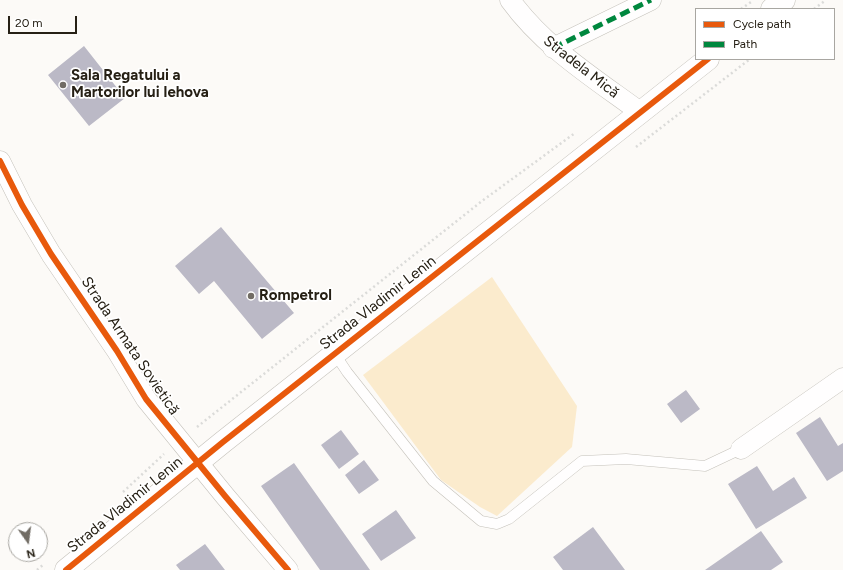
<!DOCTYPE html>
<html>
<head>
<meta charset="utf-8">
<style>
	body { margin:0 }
	#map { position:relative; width:843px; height:570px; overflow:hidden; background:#fcfaf7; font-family:Figtree,sans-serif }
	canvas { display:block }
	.legend { position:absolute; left:695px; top:8px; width:140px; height:52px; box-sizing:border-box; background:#fff; border:1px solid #a8a6a1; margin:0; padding:5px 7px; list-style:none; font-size:12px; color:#262015 }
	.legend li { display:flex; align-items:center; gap:8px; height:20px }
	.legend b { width:20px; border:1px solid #a8a6a1 }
	.north { position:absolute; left:8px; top:522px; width:40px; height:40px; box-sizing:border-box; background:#fff; border:1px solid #a8a6a1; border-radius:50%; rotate:166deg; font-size:11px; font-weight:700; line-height:16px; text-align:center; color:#262015 }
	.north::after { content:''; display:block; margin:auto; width:14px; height:18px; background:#716c64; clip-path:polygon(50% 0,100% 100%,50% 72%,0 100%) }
	.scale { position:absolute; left:8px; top:16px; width:69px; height:18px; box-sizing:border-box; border:2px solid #262015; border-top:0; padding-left:5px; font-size:12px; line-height:14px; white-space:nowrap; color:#262015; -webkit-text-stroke:3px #fff; paint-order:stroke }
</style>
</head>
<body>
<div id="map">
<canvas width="843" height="570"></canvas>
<ul class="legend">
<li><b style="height:5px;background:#e8590c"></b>Cycle path</li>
<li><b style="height:5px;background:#00873e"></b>Path</li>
</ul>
<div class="north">N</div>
<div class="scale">20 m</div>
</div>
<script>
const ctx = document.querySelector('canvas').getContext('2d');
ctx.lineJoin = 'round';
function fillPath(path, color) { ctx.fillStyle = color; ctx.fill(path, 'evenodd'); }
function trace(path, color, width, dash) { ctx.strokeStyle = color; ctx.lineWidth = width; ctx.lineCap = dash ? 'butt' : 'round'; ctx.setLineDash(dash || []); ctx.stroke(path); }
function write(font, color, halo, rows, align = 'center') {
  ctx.font = font + ' Figtree,sans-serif'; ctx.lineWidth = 3.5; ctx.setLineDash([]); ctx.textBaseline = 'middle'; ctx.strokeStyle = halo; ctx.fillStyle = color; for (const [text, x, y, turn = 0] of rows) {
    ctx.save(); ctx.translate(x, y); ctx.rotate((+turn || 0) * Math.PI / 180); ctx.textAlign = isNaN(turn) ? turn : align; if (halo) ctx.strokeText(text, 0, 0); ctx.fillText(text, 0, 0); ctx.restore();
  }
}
fillPath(new Path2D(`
	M 492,277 L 577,406 L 572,447 L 497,516 L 480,507 L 441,480 L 363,375 Z`), '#fbebcd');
fillPath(new Path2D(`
	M 84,46 L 125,98 L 89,126 L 48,75 Z
	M 221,227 L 294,313 L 262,339 L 214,281 L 199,294 L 175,266 Z
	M 686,390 L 700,409 L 681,423 L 667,404 Z
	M 820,417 L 838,446 L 843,443 L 843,471 L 827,481 L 796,433 Z
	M 341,430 L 359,454 L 339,469 L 321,445 Z
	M 364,460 L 379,480 L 359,494 L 345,475 Z
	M 294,463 L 370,570 L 320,570 L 261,486 Z
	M 757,466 L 773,491 L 794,477 L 807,498 L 756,529 L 728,484 Z
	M 396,510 L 416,538 L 381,561 L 362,534 Z
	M 593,527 L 625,570 L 563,570 L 553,557 Z
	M 761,531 L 783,562 L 771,570 L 705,570 Z
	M 205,544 L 225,570 L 180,570 L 176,565 Z`), '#bbb9c6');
const lane = new Path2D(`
	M 335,354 L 347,372 L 433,481 L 481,521 L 497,524 L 509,519 L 582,461 L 626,459 L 705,466 L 741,449`);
const street = new Path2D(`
	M 510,0 C 544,47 594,78 640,112
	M 553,48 L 651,0
	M 0,161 L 22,205 L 51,254 L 117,351 L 146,399 L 225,496 L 288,570
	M 741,449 L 843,378`);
const primary = new Path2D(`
	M 772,9 L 784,0
	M 66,570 L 223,442 L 708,59`);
trace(lane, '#c4c1ba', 11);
trace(street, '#c4c1ba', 21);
trace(primary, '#c4c1ba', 23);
trace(new Path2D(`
	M 741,9 L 751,2
	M 814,9 L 826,0
	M 636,147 L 750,59
	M 197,427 L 482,201 L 575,133
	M 123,492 L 164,454
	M 37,570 L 44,564`), '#dbdbd9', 2.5, [2, 3]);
trace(lane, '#fffefe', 10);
trace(street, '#fffefe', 20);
trace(primary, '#fffefe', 22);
trace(new Path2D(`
	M 553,48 L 651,0`), '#00873e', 5, [10, 5]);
trace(new Path2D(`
	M 0,161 L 22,205 L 51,254 L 117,351 L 146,399 L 225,496 L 288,570
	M 66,570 L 223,442 L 708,59`), '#e8590c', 6);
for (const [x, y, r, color] of [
	[63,85,4,"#716c64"],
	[251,296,4,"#716c64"]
]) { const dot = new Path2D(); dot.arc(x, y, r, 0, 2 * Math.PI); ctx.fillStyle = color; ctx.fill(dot); trace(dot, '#fff', 1.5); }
write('15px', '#262015', '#fff', [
	["Stradela Mică",581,67,38],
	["Strada Vladimir Lenin",378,303,-38],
	["Strada Armata Sovietică",130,346,56],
	["Strada Vladimir Lenin",125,505,-39]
]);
write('bold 15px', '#262015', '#fff', [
	["Sala Regatului a",71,76],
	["Martorilor lui Iehova",71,93],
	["Rompetrol",259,296]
], 'left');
</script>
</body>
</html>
